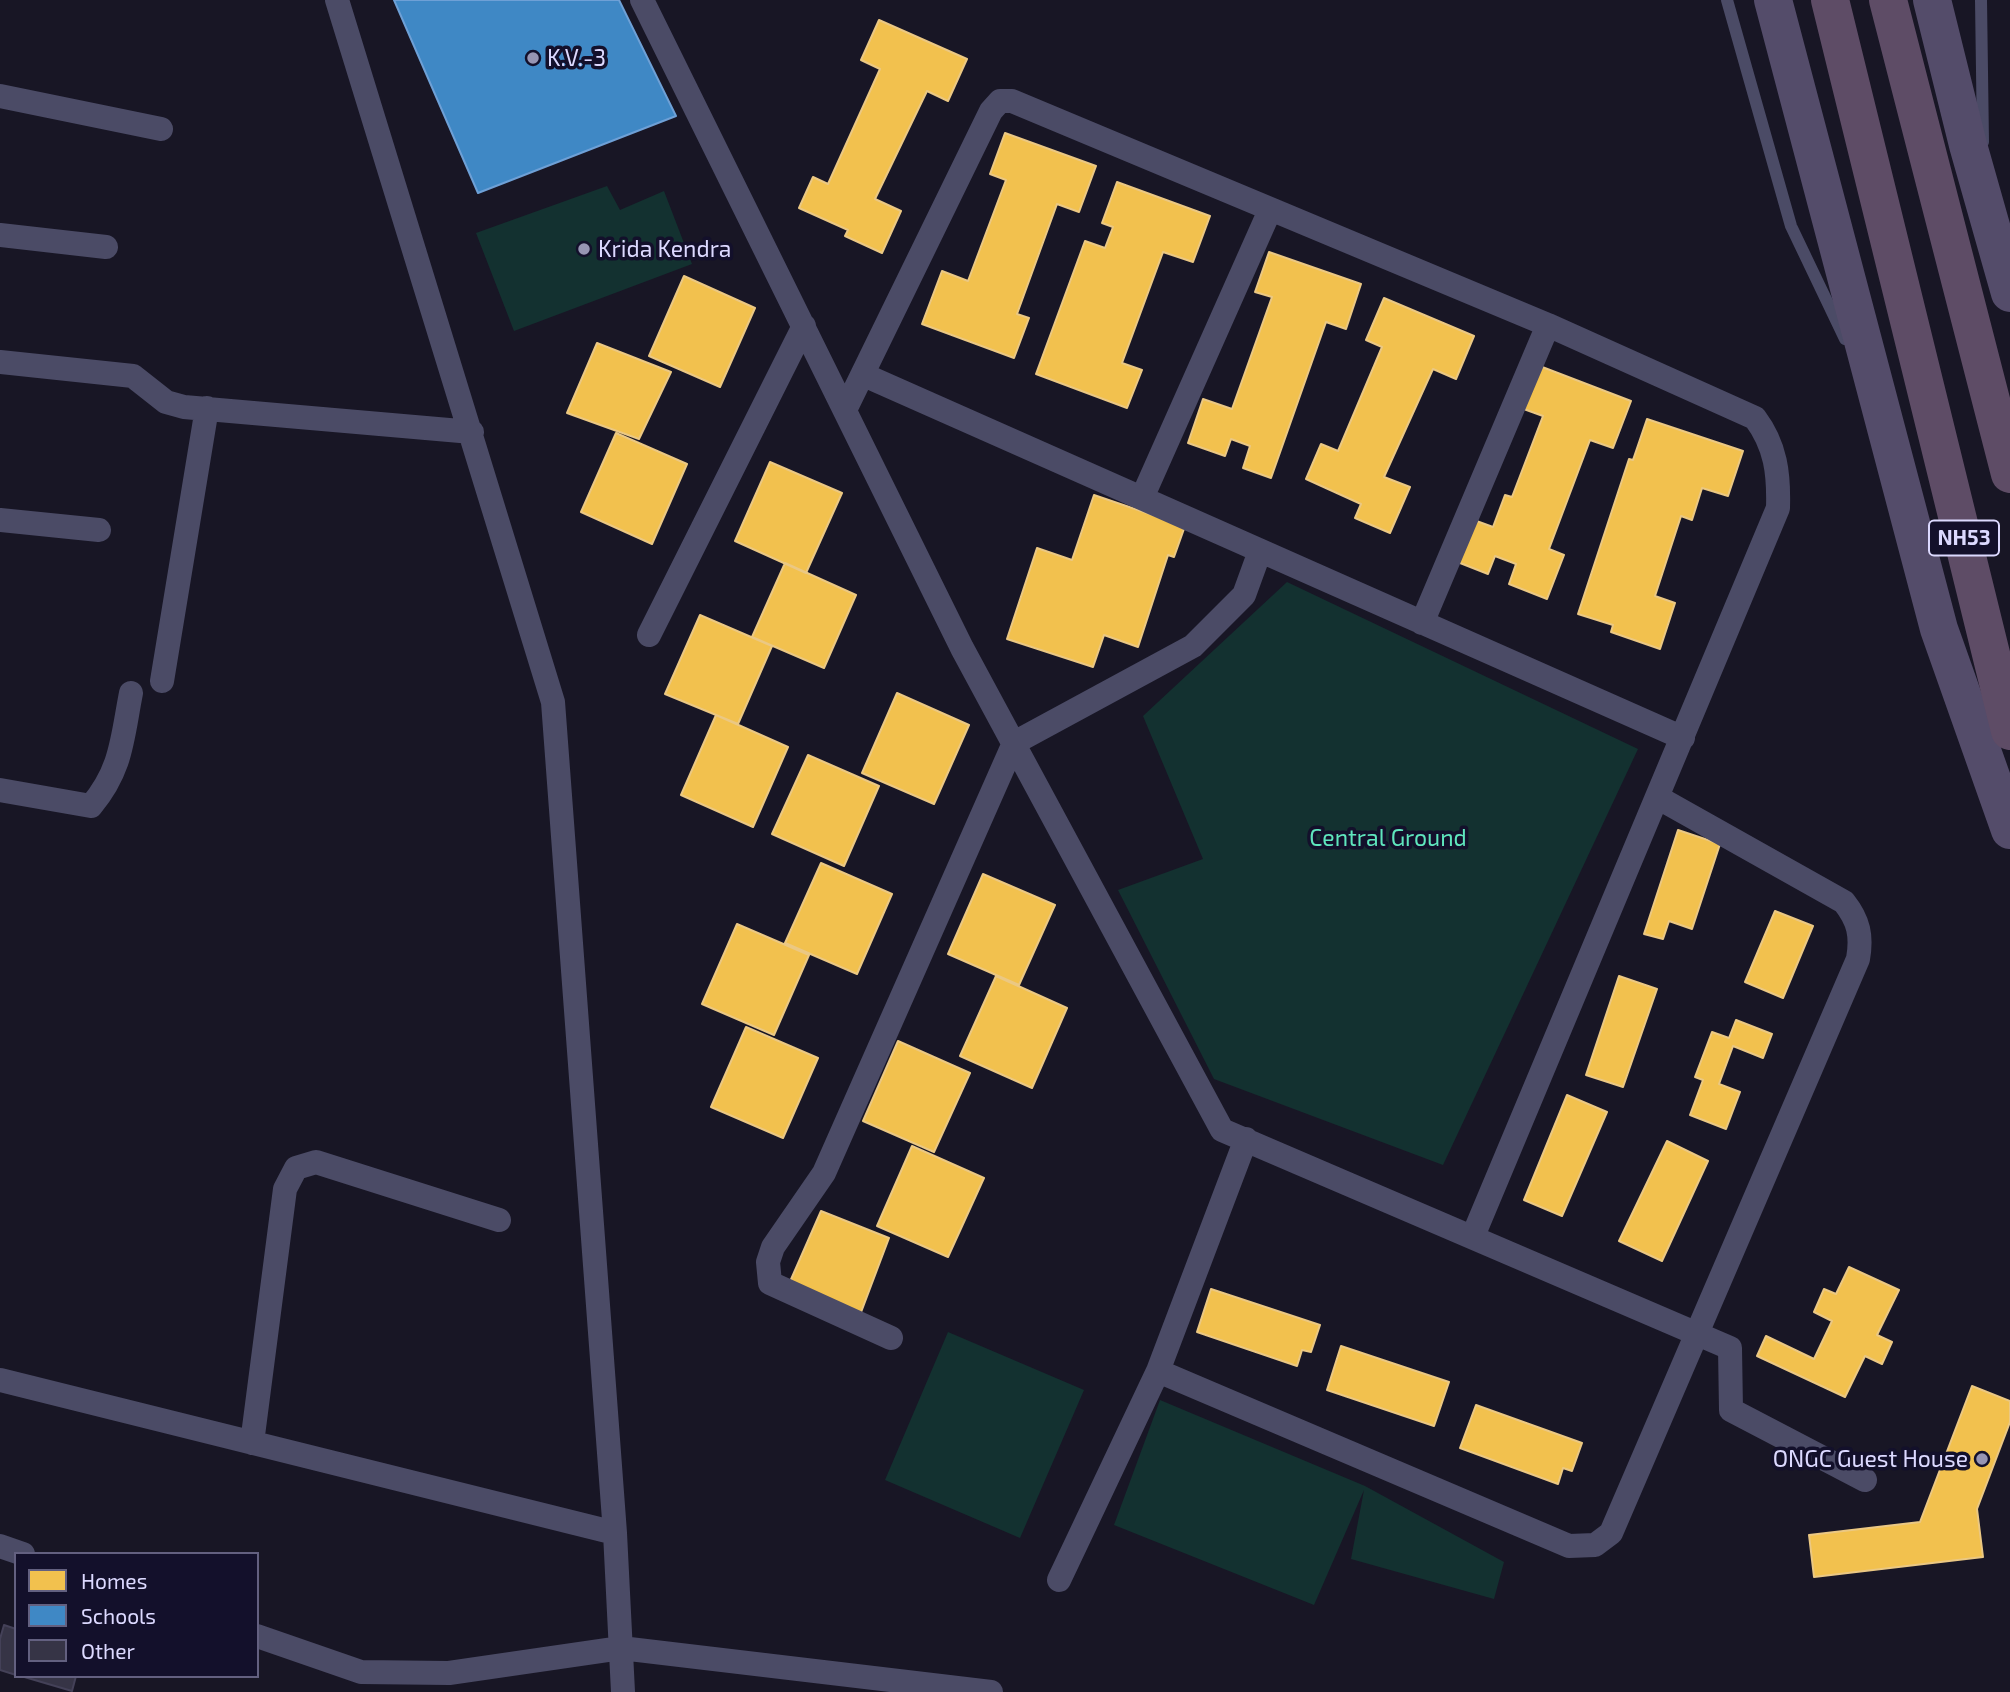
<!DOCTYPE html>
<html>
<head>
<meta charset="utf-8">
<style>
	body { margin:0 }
	#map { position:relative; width:2010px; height:1692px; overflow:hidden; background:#181625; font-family:"Exo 2",sans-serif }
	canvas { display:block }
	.legend { position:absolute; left:14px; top:1552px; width:245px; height:126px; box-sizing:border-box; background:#13102b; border:2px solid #636080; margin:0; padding:9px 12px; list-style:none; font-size:21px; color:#dcd9ff }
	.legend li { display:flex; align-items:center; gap:14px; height:35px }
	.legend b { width:35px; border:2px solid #636080 }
</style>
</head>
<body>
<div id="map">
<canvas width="2010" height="1692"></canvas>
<ul class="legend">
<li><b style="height:19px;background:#f2c14e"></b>Homes</li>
<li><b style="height:19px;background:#3f88c5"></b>Schools</li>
<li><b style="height:19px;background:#363446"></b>Other</li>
</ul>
</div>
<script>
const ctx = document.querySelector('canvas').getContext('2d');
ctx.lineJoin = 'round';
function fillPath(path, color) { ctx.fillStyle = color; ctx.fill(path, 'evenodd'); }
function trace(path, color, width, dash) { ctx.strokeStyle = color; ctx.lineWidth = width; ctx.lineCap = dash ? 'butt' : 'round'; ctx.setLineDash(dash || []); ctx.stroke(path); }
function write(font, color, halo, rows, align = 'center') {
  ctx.font = font + ' "Exo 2",sans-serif'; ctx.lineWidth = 7; ctx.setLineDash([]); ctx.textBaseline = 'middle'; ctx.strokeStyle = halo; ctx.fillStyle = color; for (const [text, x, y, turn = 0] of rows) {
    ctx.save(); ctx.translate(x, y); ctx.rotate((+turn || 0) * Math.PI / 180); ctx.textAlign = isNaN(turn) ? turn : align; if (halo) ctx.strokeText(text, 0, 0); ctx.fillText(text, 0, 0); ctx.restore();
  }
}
fillPath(new Path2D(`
	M 607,186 L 620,210 L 664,191 L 692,264 L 514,331 L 476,233 Z
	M 1287,582 L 1638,749 L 1443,1165 L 1214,1079 L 1118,890 L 1203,859 L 1143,716 Z
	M 948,1332 L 1084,1390 L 1020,1538 L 885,1480 Z
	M 1160,1400 L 1365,1486 L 1504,1562 L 1494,1599 L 1351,1559 L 1364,1490 L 1314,1605 L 1114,1525 Z`), '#133130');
const homes = new Path2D(`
	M 879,20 L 967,59 L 948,101 L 927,91 L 875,199 L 901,211 L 882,253 L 845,236 L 848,230 L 799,208 L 813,177 L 828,184 L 880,69 L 861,60 Z
	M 1005,133 L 1096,166 L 1079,212 L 1057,204 L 1017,314 L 1029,318 L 1014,358 L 922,324 L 942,271 L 968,281 L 1006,180 L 990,174 Z
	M 1117,182 L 1210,216 L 1193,262 L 1163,252 L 1122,363 L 1142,370 L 1127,408 L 1036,374 L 1085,241 L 1105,248 L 1113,227 L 1102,223 Z
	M 1269,252 L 1361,284 L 1346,329 L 1326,322 L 1271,478 L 1243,468 L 1250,446 L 1231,439 L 1225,456 L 1188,443 L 1203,399 L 1232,409 L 1272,297 L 1255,292 Z
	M 684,276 L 755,308 L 720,387 L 649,356 Z
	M 1384,298 L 1474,336 L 1456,379 L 1433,369 L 1384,477 L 1410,487 L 1390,533 L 1355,518 L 1361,504 L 1306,479 L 1321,444 L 1338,451 L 1382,347 L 1366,340 Z
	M 597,343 L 671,372 L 639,439 L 567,413 Z
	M 1537,365 L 1631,401 L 1613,448 L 1590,440 L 1549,549 L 1564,555 L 1547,599 L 1509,584 L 1516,564 L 1495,556 L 1488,574 L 1455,561 L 1471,519 L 1493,527 L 1505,495 L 1512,497 L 1543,416 L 1521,408 Z
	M 1647,419 L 1743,451 L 1728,496 L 1702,488 L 1692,520 L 1681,516 L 1655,596 L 1675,603 L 1660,649 L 1611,632 L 1613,625 L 1578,614 L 1629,459 L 1633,460 Z
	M 616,433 L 687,464 L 652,544 L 581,512 Z
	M 770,462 L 842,493 L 806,573 L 735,541 Z
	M 1094,495 L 1185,526 L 1174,557 L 1168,555 L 1138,647 L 1104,635 L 1093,667 L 1007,639 L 1037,548 L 1072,560 Z
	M 785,563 L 856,595 L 824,668 L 752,637 Z
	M 700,615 L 772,646 L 738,724 L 665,694 Z
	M 897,693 L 969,725 L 934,804 L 862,773 Z
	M 716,715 L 788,747 L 753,827 L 681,795 Z
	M 808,755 L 879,786 L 844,866 L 772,834 Z
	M 1678,830 L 1720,844 L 1692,929 L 1669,921 L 1663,939 L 1644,934 Z
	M 821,863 L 892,894 L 857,974 L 785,943 Z
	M 983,874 L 1055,905 L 1019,985 L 948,954 Z
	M 1775,911 L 1813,926 L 1783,998 L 1745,982 Z
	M 737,924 L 809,955 L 774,1035 L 702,1004 Z
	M 996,976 L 1067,1008 L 1032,1088 L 960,1056 Z
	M 1619,976 L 1657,989 L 1623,1087 L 1586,1075 Z
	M 1736,1020 L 1772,1034 L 1763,1058 L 1733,1046 L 1719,1084 L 1740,1092 L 1726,1129 L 1690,1115 L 1703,1080 L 1695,1077 L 1712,1032 L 1729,1038 Z
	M 746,1027 L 818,1058 L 783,1138 L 711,1107 Z
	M 898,1041 L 970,1073 L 934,1152 L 863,1121 Z
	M 1567,1095 L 1607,1112 L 1562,1216 L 1524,1200 Z
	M 1667,1141 L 1708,1161 L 1662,1261 L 1619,1241 Z
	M 912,1146 L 984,1178 L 948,1257 L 877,1226 Z
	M 821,1211 L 889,1238 L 860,1315 L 789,1284 Z
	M 1849,1267 L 1899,1290 L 1877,1335 L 1892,1342 L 1882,1364 L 1865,1356 L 1845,1397 L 1757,1356 L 1766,1336 L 1814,1359 L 1832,1321 L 1814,1312 L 1824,1289 L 1836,1294 Z
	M 1211,1289 L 1320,1325 L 1311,1352 L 1302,1350 L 1297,1366 L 1197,1332 Z
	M 1341,1346 L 1449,1382 L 1434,1426 L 1327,1390 Z
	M 1972,1386 L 2010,1401 L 2010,1422 L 1977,1509 L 1983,1557 L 1814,1577 L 1809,1535 L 1920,1522 Z
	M 1476,1405 L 1582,1443 L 1572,1471 L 1563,1468 L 1558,1484 L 1460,1448 Z`);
fillPath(homes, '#f2c14e');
trace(homes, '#ebc883', 2);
const schools = new Path2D(`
	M 394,0 L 619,0 L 676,116 L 478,193 Z`);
fillPath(schools, '#3f88c5');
trace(schools, '#6ea0d6', 2);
const building = new Path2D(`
	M 4,1625 L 16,1629 L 16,1675 L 0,1670 L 0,1639 Z
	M 21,1676 L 76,1676 L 72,1691 Z`);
fillPath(building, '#363446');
trace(building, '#444158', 2);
trace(new Path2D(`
	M 1727,0 L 1791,226 L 1845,339
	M 1981,0 L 1983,142`), '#4b4b66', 12);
trace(new Path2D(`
	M 337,0 L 553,702 L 615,1533 L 623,1692
	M 642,0 L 962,648 L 1222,1130 L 1730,1348 L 1731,1410 L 1865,1480
	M 0,96 L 161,129
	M 0,235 L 106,247
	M 0,362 L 133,376 L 166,402 L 184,407 L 472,432
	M 864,375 L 1683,738
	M 845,410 L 991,111 L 1000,101 L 1012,101 L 1548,325 L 1755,418 C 1776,446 1779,474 1778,508 L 1473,1236
	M 1142,498 L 1270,210
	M 0,520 L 99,530
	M 1422,623 L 1548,325
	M 649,635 L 804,326
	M 162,681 L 207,408
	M 0,790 L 91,806 C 122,769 122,739 131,693
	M 1246,1139 L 1158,1371 L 1569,1546 L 1595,1545 L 1611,1533 L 1858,959 C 1862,936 1859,921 1844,902 L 1657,797
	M 891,1338 L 770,1283 L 768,1262 L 773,1247 L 824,1173 L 1014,743 L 1193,646 L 1244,595 L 1260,551
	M 0,1380 L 615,1533
	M 252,1443 L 285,1189 L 296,1168 L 316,1162 L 499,1220
	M 0,1546 L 23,1554
	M 1059,1580 L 1158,1371
	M 257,1636 L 361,1672 L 449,1673 L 621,1648 L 991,1692`), '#4b4b66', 24);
trace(new Path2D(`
	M 1773,0 L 1939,629 L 2010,830
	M 1932,0 L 1968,145 L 2010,293`), '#544c6a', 38);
trace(new Path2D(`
	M 1830,0 L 2010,731
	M 1888,0 L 2010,474`), '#5e4c66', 38);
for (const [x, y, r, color] of [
	[533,58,7,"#9795b3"],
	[584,249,7,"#9795b3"],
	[1982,1459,7,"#9795b3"]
]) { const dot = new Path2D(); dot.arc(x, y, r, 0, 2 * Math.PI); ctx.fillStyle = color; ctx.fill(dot); trace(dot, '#13102b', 2.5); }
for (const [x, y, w] of [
	[1964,538,70]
]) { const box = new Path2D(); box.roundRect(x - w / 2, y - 17.5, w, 35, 5); ctx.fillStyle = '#13102b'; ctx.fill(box); trace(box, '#dcd9ff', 2); }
write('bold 21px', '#dcd9ff', null, [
	["NH53",1964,538]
]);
write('23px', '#dcd9ff', '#13102b', [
	["K.V.-3",547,58],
	["Krida Kendra",598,249],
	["ONGC Guest House",1968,1459,"right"]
], 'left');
write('23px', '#5fe6bd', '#13102b', [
	["Central Ground",1388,838]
]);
</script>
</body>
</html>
